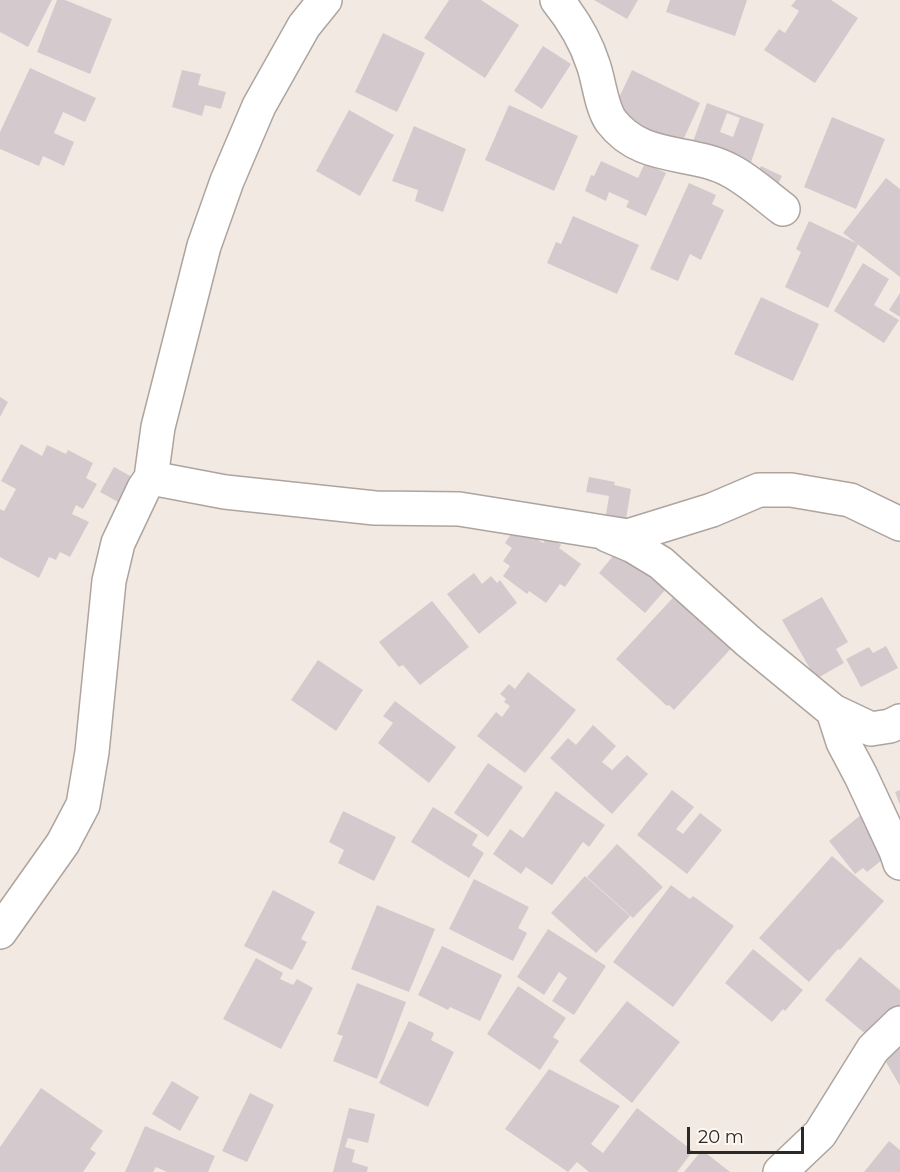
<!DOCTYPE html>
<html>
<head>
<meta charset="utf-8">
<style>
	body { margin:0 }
	#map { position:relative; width:900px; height:1172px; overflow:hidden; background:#f2e9e3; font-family:Montserrat,sans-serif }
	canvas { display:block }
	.scale { position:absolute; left:687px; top:1127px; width:117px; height:27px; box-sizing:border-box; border:3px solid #2b2826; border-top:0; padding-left:8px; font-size:18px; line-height:21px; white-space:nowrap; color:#2b2826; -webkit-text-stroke:4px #fef7f2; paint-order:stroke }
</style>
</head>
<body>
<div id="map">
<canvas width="900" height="1172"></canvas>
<div class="scale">20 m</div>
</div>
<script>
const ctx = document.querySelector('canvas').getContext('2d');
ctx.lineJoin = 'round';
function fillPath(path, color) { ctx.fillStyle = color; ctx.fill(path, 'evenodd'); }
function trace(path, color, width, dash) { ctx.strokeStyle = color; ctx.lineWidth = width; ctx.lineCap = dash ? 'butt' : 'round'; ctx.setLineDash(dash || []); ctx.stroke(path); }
fillPath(new Path2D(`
	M 0,0 L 52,0 L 28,47 L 0,32 Z
	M 57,0 L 65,0 L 112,19 L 90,74 L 37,52 Z
	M 449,0 L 481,0 L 519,25 L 485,78 L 424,38 Z
	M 594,0 L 638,0 L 627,19 Z
	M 670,0 L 747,0 L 735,36 L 666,12 Z
	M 796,0 L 831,0 L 858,18 L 815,83 L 764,50 L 779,29 L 785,33 L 799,11 L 791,6 Z
	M 383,33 L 425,53 L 397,112 L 355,92 Z
	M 543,46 L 571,64 L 542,109 L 514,91 Z
	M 30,68 L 96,98 L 85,122 L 63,112 L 54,133 L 74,142 L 64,166 L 43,156 L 39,166 L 0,149 L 0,132 Z
	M 182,70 L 201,74 L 198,85 L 226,92 L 221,109 L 205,105 L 202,116 L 172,107 Z
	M 632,70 L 700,103 L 680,147 L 611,115 Z
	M 707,103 L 764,124 L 748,171 L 690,150 ZM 727,113 L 740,118 L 733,137 L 720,132 Z
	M 509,105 L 578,136 L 554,191 L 485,160 Z
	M 349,110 L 394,135 L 360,196 L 316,171 Z
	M 832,117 L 885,139 L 856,209 L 804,187 Z
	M 414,126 L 466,149 L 443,212 L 415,201 L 418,190 L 392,181 Z
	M 601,161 L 638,178 L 645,163 L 666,173 L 646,216 L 626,207 L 629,201 L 609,192 L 606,201 L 585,191 L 591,175 L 594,176 Z
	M 761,166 L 782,176 L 774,192 L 753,182 Z
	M 886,178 L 900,189 L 900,277 L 843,233 Z
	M 689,183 L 716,195 L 712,204 L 724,210 L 701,260 L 690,254 L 678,281 L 650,269 Z
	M 573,216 L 639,245 L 617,294 L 547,263 L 556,242 L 561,244 Z
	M 809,221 L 858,244 L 828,308 L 785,287 L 801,252 L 796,249 Z
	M 863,263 L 889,279 L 874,305 L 899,320 L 884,343 L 834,311 Z
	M 900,293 L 900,317 L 889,310 Z
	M 761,297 L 819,324 L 793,381 L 734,354 Z
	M 0,397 L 8,402 L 0,417 Z
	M 21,444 L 42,456 L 47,445 L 66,454 L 68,450 L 93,463 L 86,478 L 97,484 L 83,509 L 76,505 L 72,514 L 89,522 L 70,557 L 60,552 L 56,560 L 49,557 L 39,578 L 0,557 L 0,509 L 4,511 L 16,489 L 1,481 Z
	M 114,467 L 134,478 L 120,503 L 100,492 Z
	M 589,477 L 615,482 L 614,485 L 631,489 L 625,525 L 605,521 L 609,496 L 586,492 Z
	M 517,525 L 543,543 L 548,535 L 561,545 L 559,548 L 581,564 L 565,587 L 560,584 L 546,603 L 529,591 L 527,594 L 503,576 L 510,566 L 503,561 L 512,548 L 505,543 Z
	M 618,550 L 665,590 L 645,613 L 599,573 Z
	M 474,573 L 482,584 L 491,576 L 497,583 L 500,580 L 517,603 L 479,634 L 447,594 Z
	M 682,588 L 738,641 L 674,710 L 669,705 L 667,706 L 616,659 Z
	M 822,597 L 848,642 L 836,649 L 844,663 L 816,679 L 782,620 Z
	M 432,601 L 469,647 L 420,685 L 403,665 L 399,667 L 379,642 Z
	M 886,646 L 898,668 L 861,687 L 846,659 L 869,647 L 873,653 Z
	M 318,660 L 363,690 L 336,731 L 291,700 Z
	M 528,672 L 576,710 L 525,773 L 477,736 L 496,712 L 502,717 L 510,706 L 504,702 L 506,699 L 500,694 L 509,684 L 515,689 Z
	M 395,701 L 456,747 L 429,783 L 378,743 L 393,723 L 383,716 Z
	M 593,725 L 616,746 L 602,762 L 612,770 L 627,755 L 648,774 L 612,814 L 550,758 L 568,738 L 576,745 Z
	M 488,763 L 523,787 L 488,837 L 454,813 Z
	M 672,790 L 694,807 L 676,829 L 683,834 L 700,813 L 722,830 L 687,874 L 637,835 Z
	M 900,790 L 900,805 L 895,792 Z
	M 556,791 L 605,825 L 589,847 L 583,842 L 552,885 L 526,867 L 521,874 L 493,854 L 510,829 L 523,838 Z
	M 433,807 L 478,835 L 472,845 L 484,853 L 469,878 L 411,842 Z
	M 343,811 L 396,837 L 374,881 L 338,863 L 344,850 L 329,842 Z
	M 862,814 L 892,852 L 867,872 L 863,868 L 855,874 L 829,841 Z
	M 617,844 L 663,887 L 633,918 L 587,877 Z
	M 832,856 L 884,901 L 840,950 L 838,949 L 809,982 L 759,938 Z
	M 585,876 L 630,916 L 596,953 L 551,913 Z
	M 474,879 L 529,907 L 518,928 L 527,933 L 513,961 L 449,929 Z
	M 671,885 L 690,899 L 693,896 L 734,926 L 673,1007 L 613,962 Z
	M 273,890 L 315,912 L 301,939 L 307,942 L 292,970 L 244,946 Z
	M 377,905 L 435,929 L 409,992 L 351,969 Z
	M 548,929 L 606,966 L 574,1015 L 552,1001 L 567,978 L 559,972 L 544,995 L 517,977 Z
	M 442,946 L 502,975 L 480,1021 L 450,1007 L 448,1010 L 418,995 Z
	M 753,949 L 803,990 L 785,1011 L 783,1009 L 772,1022 L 725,983 Z
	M 860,957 L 900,990 L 900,1009 L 874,1041 L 825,1000 Z
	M 256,958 L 283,973 L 280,979 L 293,985 L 297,979 L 313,988 L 281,1049 L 223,1019 Z
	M 357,983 L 406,1002 L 377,1079 L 333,1061 L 343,1036 L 337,1034 Z
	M 518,986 L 566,1018 L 553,1037 L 559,1041 L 540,1070 L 487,1034 Z
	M 627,1001 L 680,1042 L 632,1103 L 579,1061 Z
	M 409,1021 L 434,1033 L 431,1040 L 454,1052 L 428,1107 L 379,1083 Z
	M 900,1038 L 900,1086 L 879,1050 Z
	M 549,1069 L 620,1106 L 591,1144 L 603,1153 L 637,1108 L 693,1151 L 677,1172 L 589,1172 L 577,1162 L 568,1172 L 505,1129 Z
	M 172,1081 L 199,1097 L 180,1131 L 152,1114 Z
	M 41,1088 L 103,1131 L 90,1149 L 96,1153 L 83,1172 L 0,1172 L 0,1147 Z
	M 250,1093 L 274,1105 L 247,1162 L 222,1151 Z
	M 349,1108 L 375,1114 L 368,1143 L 348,1138 L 345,1147 L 355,1150 L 352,1162 L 368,1167 L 367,1172 L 333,1172 Z
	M 145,1126 L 215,1156 L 208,1172 L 167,1172 L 156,1167 L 153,1172 L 125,1172 Z
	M 889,1141 L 900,1150 L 900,1172 L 864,1172 Z
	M 702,1150 L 730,1172 L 684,1172 Z`), '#d4cacd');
const minor = new Path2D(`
	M 557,0 C 573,20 585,39 593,64 C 599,80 601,107 611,121 C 642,162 691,149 731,171 C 750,181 767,197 783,209
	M 151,478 L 225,492 L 375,508 L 459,509 L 628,536 L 712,510 L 759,490 L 791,490 L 850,500 L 900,524
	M 607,535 L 633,546 L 661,563 L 748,641 L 833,711 L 871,729 L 890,726 L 900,721
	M 833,711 L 843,742 L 861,776 L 896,851 L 900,863
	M 0,932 L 63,843 L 83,805 L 92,752 L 109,581 L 118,543 L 144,488 L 151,478 L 158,427 L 204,246 L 227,181 L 259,106 L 304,26 L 325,0
	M 780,1172 L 820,1134 L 873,1049 L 900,1023`);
trace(minor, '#ada49f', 36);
trace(minor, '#fff', 33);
</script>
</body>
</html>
